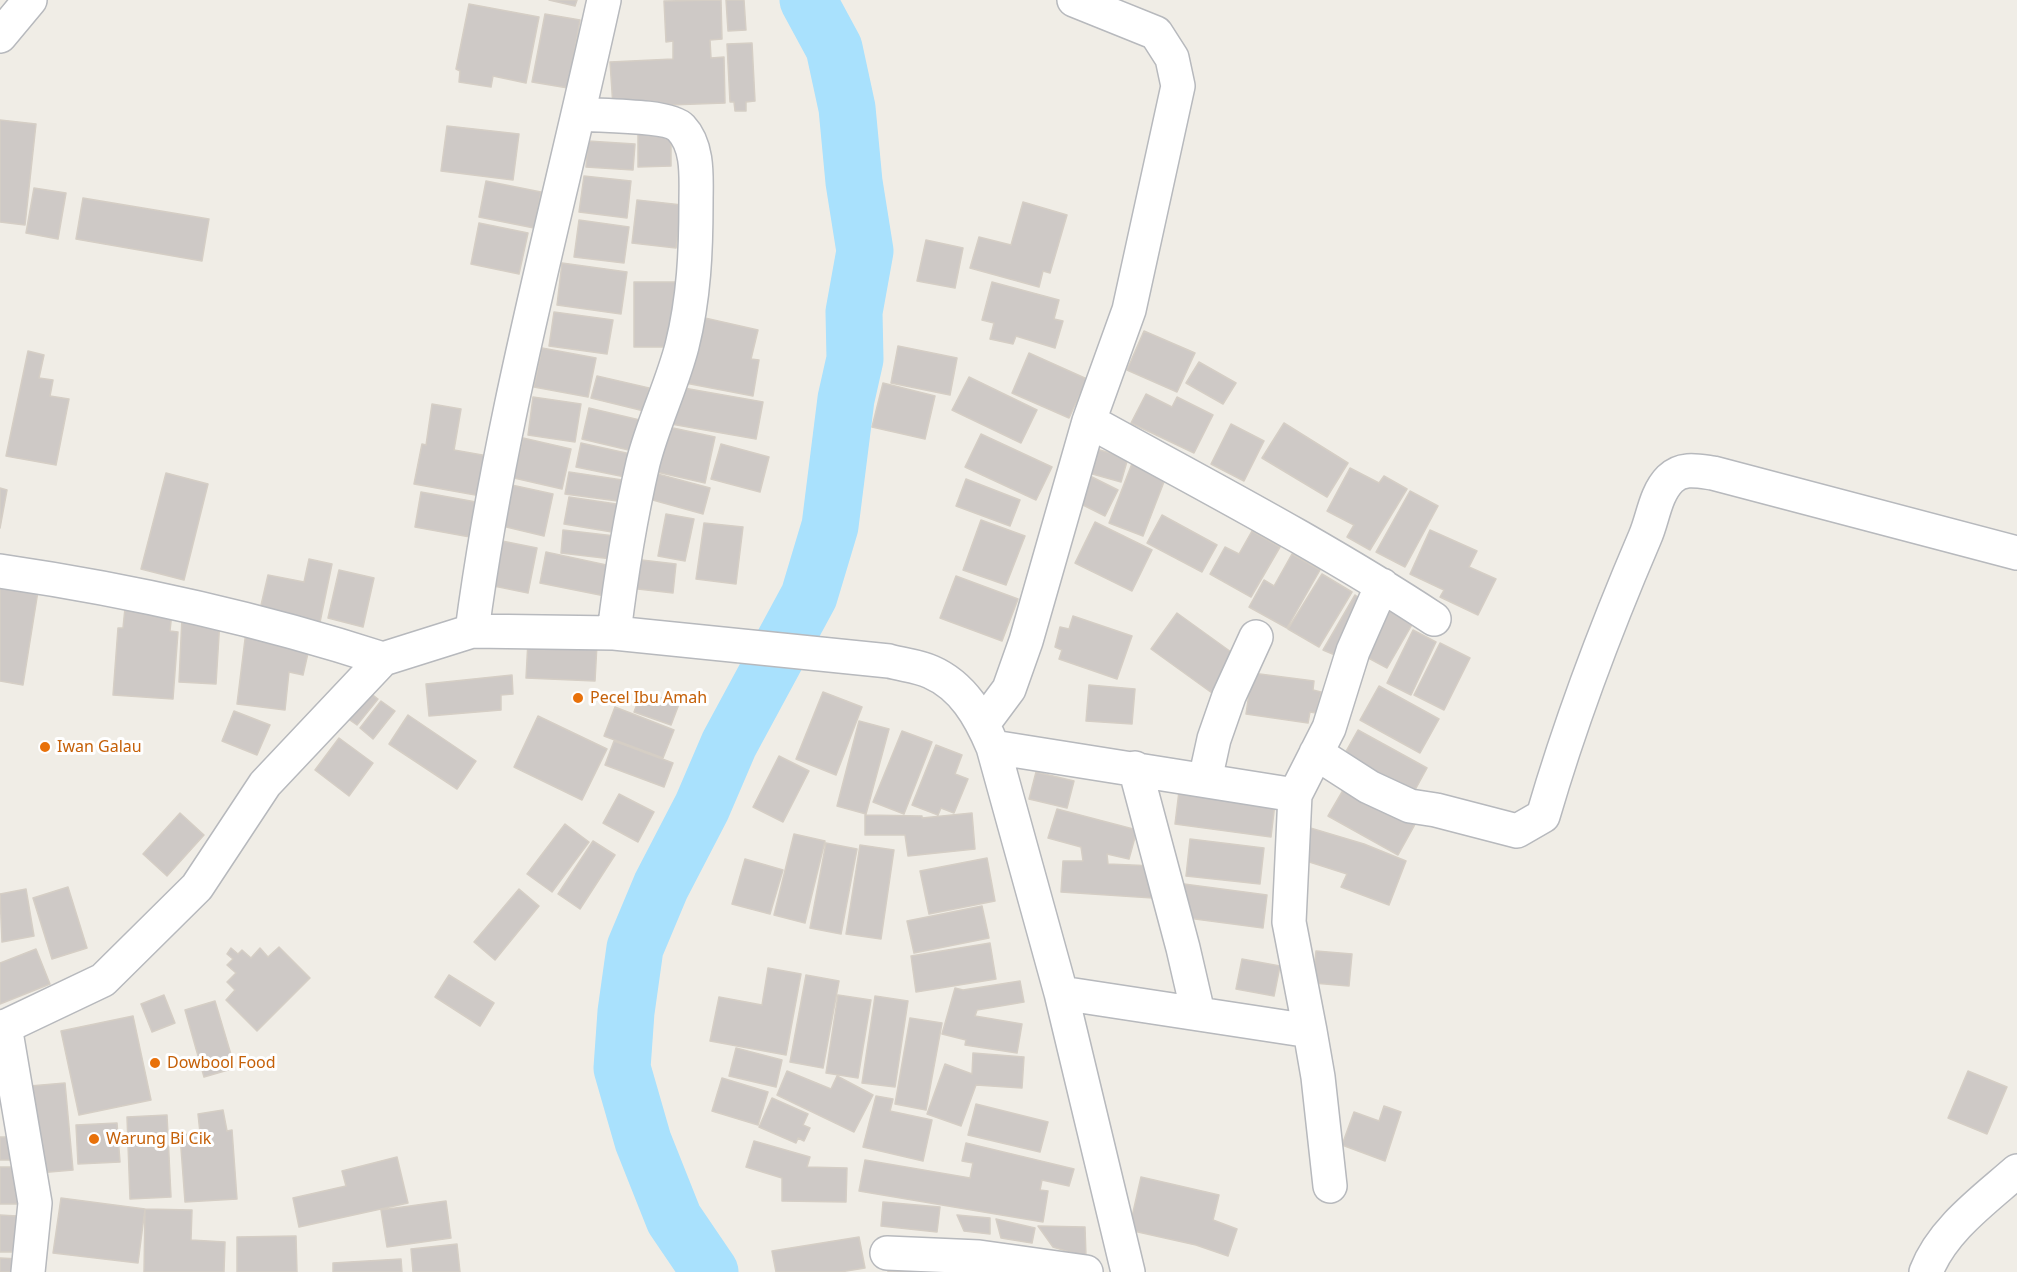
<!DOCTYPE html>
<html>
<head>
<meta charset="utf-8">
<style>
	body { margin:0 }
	canvas { display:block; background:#f0ede6 }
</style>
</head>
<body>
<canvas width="2017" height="1272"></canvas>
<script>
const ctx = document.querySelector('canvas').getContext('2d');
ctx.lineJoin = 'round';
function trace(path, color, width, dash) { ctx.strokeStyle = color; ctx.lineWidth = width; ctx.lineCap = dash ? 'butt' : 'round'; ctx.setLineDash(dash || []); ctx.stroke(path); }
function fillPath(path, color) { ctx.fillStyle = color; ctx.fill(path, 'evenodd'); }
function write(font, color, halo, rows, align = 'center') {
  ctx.font = font + ' "Noto Sans",sans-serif'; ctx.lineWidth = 6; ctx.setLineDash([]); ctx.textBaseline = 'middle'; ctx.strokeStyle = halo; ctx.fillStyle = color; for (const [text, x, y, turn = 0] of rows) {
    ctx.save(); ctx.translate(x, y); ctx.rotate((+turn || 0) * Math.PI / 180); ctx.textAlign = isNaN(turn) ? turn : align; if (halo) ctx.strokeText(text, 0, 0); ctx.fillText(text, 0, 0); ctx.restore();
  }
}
trace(new Path2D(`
	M 710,1272 L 674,1219 L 643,1141 L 622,1068 L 626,1012 L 635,948 L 661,886 L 702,807 L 729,744 L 809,596 L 830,526 L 846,399 L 855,359 L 854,312 L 865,251 L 854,182 L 847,108 L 834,48 L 808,0`), '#a9e1fd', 57);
const building = new Path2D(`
	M 549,0 L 577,0 L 575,6 Z
	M 721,0 L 722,39 L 710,40 L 711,58 L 724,57 L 725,103 L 613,107 L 610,62 L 673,59 L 673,41 L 666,42 L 664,1 Z
	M 726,0 L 744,0 L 746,30 L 728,31 Z
	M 469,4 L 539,17 L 526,83 L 493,76 L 491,87 L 459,82 L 460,71 L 456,69 Z
	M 545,14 L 580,20 L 568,88 L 532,82 Z
	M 752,43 L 755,101 L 746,102 L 746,111 L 735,111 L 734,102 L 730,102 L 727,44 Z
	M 0,120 L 36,124 L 25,225 L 0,222 Z
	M 447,126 L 519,134 L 513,180 L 441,171 Z
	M 638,133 L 671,133 L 671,166 L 638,167 Z
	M 588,141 L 635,144 L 633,170 L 586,167 Z
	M 584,176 L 631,181 L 627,218 L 579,212 Z
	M 486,181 L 541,192 L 534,228 L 479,217 Z
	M 34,188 L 66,193 L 58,239 L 26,233 Z
	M 83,198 L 209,219 L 202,261 L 76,239 Z
	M 637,200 L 682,205 L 676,248 L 632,243 Z
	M 1023,202 L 1067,215 L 1050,273 L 1043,271 L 1039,287 L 970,268 L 979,237 L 1011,245 Z
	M 579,220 L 629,227 L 624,263 L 574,257 Z
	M 479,223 L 528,233 L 519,274 L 471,264 Z
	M 926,240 L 963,248 L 955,288 L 917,281 Z
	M 562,263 L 627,272 L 621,314 L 557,305 Z
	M 634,282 L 677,282 L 677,347 L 634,347 Z
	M 992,282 L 1059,300 L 1054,319 L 1063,321 L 1055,348 L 1016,336 L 1013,344 L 990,339 L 994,323 L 982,320 Z
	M 554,312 L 613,320 L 607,354 L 549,346 Z
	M 696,316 L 758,330 L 751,359 L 759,360 L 753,396 L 680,382 Z
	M 1144,331 L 1195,353 L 1177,392 L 1127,370 Z
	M 898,346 L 957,358 L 950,395 L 891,383 Z
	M 542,348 L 596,358 L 588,397 L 534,387 Z
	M 28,351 L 44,355 L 39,378 L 53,380 L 50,396 L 69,399 L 56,465 L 6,456 Z
	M 1029,353 L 1087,379 L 1069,418 L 1012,393 Z
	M 1199,362 L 1236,383 L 1223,404 L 1186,383 Z
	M 597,376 L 649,388 L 644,411 L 591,398 Z
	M 969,377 L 1037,410 L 1021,443 L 952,410 Z
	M 883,383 L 935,396 L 925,439 L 872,427 Z
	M 678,387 L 763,402 L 756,439 L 671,424 Z
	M 1146,394 L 1172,407 L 1177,397 L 1213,415 L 1194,453 L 1131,423 Z
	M 533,397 L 581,404 L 575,442 L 528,435 Z
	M 432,404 L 461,409 L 454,450 L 488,456 L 481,496 L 414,484 L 422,444 L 426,445 Z
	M 589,408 L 644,421 L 637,452 L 582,439 Z
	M 1284,423 L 1348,463 L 1327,497 L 1262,458 Z
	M 1231,424 L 1264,441 L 1244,481 L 1211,464 Z
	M 659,425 L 715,437 L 705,483 L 648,470 Z
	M 981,434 L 1052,467 L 1036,500 L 965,467 Z
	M 523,438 L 571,449 L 562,489 L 514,478 Z
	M 581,443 L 635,455 L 630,478 L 576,467 Z
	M 721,444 L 769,457 L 760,492 L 711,479 Z
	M 1096,449 L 1128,458 L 1121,482 L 1089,473 Z
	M 1133,461 L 1167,474 L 1143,536 L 1109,523 Z
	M 1350,468 L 1379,483 L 1384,476 L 1407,489 L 1370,550 L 1347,537 L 1354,525 L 1327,511 Z
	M 569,472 L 629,481 L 625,502 L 565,494 Z
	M 650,472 L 710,488 L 703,514 L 642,497 Z
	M 166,473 L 208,484 L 184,580 L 141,569 Z
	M 1084,473 L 1118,490 L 1105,516 L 1071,499 Z
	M 966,479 L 1020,500 L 1010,526 L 956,506 Z
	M 507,484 L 553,494 L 544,536 L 498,525 Z
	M 0,488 L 7,490 L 0,528 Z
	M 1410,491 L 1438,506 L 1405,567 L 1376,552 Z
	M 421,492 L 476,502 L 470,537 L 415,527 Z
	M 569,497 L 623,505 L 618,533 L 564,524 Z
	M 666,514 L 694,519 L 685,561 L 658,556 Z
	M 1162,515 L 1217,545 L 1202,572 L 1147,543 Z
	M 981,520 L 1025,536 L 1006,585 L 963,570 Z
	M 1095,522 L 1152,550 L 1132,591 L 1075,563 Z
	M 704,523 L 743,527 L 736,584 L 696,579 Z
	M 563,530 L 615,536 L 612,559 L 561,553 Z
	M 1430,530 L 1477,551 L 1469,567 L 1496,579 L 1478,615 L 1440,597 L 1444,590 L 1410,574 Z
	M 1252,531 L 1280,547 L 1251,597 L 1210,574 L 1225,547 L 1239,554 Z
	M 497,540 L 537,548 L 528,593 L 489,585 Z
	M 546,552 L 611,566 L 605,596 L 540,583 Z
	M 1292,554 L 1320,570 L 1287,628 L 1249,607 L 1264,580 L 1274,586 Z
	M 309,559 L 332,564 L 319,627 L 259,614 L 268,575 L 304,582 Z
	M 633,559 L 676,564 L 673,593 L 629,588 Z
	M 339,570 L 374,578 L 363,627 L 328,618 Z
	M 1322,574 L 1352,592 L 1319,647 L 1288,629 Z
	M 956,576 L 1018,599 L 1002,641 L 940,618 Z
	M 0,578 L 39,585 L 23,685 L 0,681 Z
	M 1355,595 L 1364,601 L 1335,655 L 1323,650 Z
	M 1392,602 L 1417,616 L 1387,668 L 1361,654 Z
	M 125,608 L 172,612 L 170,631 L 178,632 L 173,699 L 113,695 L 118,628 L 123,628 Z
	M 1177,613 L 1238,657 L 1212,693 L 1151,649 Z
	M 1073,616 L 1132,636 L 1117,679 L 1059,659 L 1062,650 L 1055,647 L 1060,627 L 1069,629 Z
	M 182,617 L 220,619 L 216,684 L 179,682 Z
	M 1413,630 L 1436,642 L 1411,695 L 1387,683 Z
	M 246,631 L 311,640 L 303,675 L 289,672 L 285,710 L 237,704 Z
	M 528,641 L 597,644 L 595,681 L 526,678 Z
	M 1440,643 L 1470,658 L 1444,710 L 1414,695 Z
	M 1252,673 L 1314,681 L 1313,690 L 1321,692 L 1316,713 L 1310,712 L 1308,723 L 1246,714 Z
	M 512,675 L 513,694 L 501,695 L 501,710 L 429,716 L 426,684 Z
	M 1089,685 L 1135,689 L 1132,724 L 1086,721 Z
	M 1379,686 L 1439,719 L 1420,753 L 1360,720 Z
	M 365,689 L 378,699 L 357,725 L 344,716 Z
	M 642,691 L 679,704 L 671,725 L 634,712 Z
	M 823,692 L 862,707 L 836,775 L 796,759 Z
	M 381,701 L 395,711 L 373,739 L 360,728 Z
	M 615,707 L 674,730 L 663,758 L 604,736 Z
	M 234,711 L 270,725 L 257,755 L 222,741 Z
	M 408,715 L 476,761 L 457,789 L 389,744 Z
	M 538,716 L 607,749 L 582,800 L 514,767 Z
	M 859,721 L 889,729 L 866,814 L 837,806 Z
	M 1358,730 L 1427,768 L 1409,801 L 1340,762 Z
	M 902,731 L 932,742 L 904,814 L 873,802 Z
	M 339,738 L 373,763 L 349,796 L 315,770 Z
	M 614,741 L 673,763 L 664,787 L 605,765 Z
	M 936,745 L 962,755 L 955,774 L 968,779 L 954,813 L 941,808 L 938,815 L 912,805 Z
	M 779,756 L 809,771 L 783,822 L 753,807 Z
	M 1036,772 L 1074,781 L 1067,808 L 1029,799 Z
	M 1349,780 L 1418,819 L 1398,855 L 1328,816 Z
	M 1180,783 L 1276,795 L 1271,837 L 1175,824 Z
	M 619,794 L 654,812 L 638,842 L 603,823 Z
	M 1057,809 L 1137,830 L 1129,859 L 1107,854 L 1108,864 L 1155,866 L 1153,898 L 1061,892 L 1063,861 L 1083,861 L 1081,847 L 1048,838 Z
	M 180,813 L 204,835 L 167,876 L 143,854 Z
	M 972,813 L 975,849 L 908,856 L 905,835 L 865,835 L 865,815 L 922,816 L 922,818 Z
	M 565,824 L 589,842 L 552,892 L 527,874 Z
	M 1307,827 L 1364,844 L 1406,861 L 1389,905 L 1341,887 L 1347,874 L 1297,858 Z
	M 794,834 L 825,841 L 805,923 L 774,915 Z
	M 1190,839 L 1264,848 L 1260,884 L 1186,876 Z
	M 593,841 L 615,855 L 580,909 L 558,894 Z
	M 826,843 L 857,849 L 841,934 L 810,928 Z
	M 860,845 L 894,850 L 881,939 L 846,934 Z
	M 987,858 L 995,901 L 929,914 L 920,871 Z
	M 745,859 L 783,870 L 770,914 L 732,904 Z
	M 1184,884 L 1267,895 L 1263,928 L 1180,917 Z
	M 68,887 L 87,948 L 52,959 L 33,898 Z
	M 26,889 L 34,936 L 2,942 L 0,894 Z
	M 519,889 L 539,906 L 495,960 L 474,942 Z
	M 982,906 L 989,938 L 914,953 L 907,921 Z
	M 990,943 L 996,979 L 916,992 L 911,956 Z
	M 279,947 L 310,978 L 257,1031 L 226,1000 L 235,990 L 227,982 L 236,973 L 227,965 L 233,959 L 227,954 L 231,948 L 238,954 L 242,950 L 251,958 L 260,948 L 268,957 Z
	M 36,949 L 50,984 L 0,1004 L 0,963 Z
	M 1316,951 L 1352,954 L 1349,986 L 1313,983 Z
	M 1242,959 L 1280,966 L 1274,996 L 1236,989 Z
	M 768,968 L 801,974 L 786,1055 L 710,1041 L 719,997 L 762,1005 Z
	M 449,975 L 494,1003 L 480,1026 L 435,997 Z
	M 806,975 L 839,981 L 823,1068 L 790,1062 Z
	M 1020,981 L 1024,1002 L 977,1010 L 975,1016 L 1022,1024 L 1017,1053 L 965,1045 L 966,1040 L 942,1034 L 955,988 L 963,990 Z
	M 164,995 L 175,1023 L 152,1032 L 141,1004 Z
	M 838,995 L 871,1000 L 858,1078 L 826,1073 Z
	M 875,996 L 908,1001 L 895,1087 L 862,1083 Z
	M 215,1001 L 235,1068 L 204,1077 L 185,1010 Z
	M 133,1016 L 151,1100 L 79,1115 L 61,1031 Z
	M 910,1018 L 942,1023 L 926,1110 L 895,1104 Z
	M 736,1048 L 782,1060 L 776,1087 L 729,1076 Z
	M 973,1053 L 1024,1057 L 1022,1088 L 976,1085 L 961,1126 L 927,1114 L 945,1064 L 972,1074 Z
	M 787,1071 L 831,1089 L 837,1076 L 873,1095 L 854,1132 L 777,1095 Z
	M 1968,1071 L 2007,1087 L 1987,1134 L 1948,1118 Z
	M 722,1078 L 768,1092 L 758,1125 L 712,1111 Z
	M 65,1083 L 73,1170 L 38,1173 L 30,1086 Z
	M 876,1096 L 893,1099 L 890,1111 L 932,1120 L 923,1161 L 863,1147 Z
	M 772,1098 L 808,1114 L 803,1125 L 810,1128 L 804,1141 L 798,1138 L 796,1143 L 759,1127 Z
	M 976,1104 L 1048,1122 L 1040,1152 L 968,1135 Z
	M 1384,1106 L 1401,1112 L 1385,1161 L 1342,1145 L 1354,1112 L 1379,1121 Z
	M 223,1110 L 227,1131 L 232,1130 L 237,1199 L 185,1202 L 180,1135 L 200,1133 L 198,1114 Z
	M 167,1115 L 171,1197 L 130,1199 L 127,1117 Z
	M 117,1123 L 120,1162 L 78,1164 L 76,1125 Z
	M 0,1137 L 23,1137 L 22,1160 L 0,1160 Z
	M 754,1141 L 810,1157 L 807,1167 L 847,1168 L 846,1202 L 782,1201 L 782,1178 L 746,1167 Z
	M 966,1143 L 1074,1169 L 1069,1186 L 1042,1180 L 1040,1190 L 1048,1191 L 1043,1222 L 859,1191 L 865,1160 L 970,1178 L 973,1163 L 962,1161 Z
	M 397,1157 L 408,1203 L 299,1227 L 293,1198 L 346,1186 L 342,1171 Z
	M 0,1167 L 25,1167 L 21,1204 L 0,1204 Z
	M 1141,1177 L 1219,1195 L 1213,1220 L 1237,1229 L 1228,1256 L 1196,1245 L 1129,1230 Z
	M 61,1198 L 145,1209 L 138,1263 L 53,1253 Z
	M 446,1201 L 451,1238 L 387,1247 L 381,1210 Z
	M 883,1202 L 940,1207 L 937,1232 L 881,1226 Z
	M 145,1209 L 192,1210 L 191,1240 L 225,1242 L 224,1272 L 144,1272 Z
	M 0,1215 L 17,1216 L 18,1252 L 0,1252 Z
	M 957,1215 L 990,1218 L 990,1234 L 964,1231 Z
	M 996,1219 L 1035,1228 L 1032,1243 L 1001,1238 Z
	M 1038,1226 L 1085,1227 L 1086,1257 L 1053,1247 Z
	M 296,1236 L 297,1272 L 237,1272 L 237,1237 Z
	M 859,1237 L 865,1268 L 840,1272 L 776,1272 L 772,1251 Z
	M 457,1244 L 460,1272 L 413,1272 L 411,1249 Z
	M 0,1258 L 20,1259 L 20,1272 L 0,1272 Z
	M 401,1259 L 402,1272 L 333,1272 L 333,1263 Z
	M 922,1269 L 922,1272 L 888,1272 L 888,1271 Z`);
fillPath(building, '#cec9c6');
trace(building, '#d5cec5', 1.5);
const minor = new Path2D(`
	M 0,36 L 30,0
	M 579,114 C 600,116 669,115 681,128 C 699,147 696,178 696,202 C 696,251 694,298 682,346 C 672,385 653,423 643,463 C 630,519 621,575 614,633
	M 1089,421 C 1205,485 1323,546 1434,619
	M 0,571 C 130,590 257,618 383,659
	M 472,631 C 500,418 558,210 604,0
	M 983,724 L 1009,689 L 1026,641 L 1089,421 L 1129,310 L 1178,86 L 1172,58 L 1156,33 L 1074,0
	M 993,747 L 1295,795
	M 1316,753 L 1369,787 L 1410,806 L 1436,810 L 1517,831 L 1543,816 C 1571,720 1606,628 1645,537 C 1653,519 1655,494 1670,479 C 1682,467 1698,471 1713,473 L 2017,553
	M 1135,768 L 1183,948 L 1198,1013
	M 1205,780 L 1214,739 L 1229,696 L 1256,637
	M 1061,993 L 1310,1031 L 1318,1077 L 1330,1186
	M 5,1026 L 35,1203 L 28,1272
	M 0,1029 L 103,980 L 197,887 L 265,784 L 383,659 L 472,631 L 614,633 L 889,661 C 903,665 918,666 931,672 C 963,686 980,716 993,747 L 1061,993 L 1128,1272
	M 1310,1031 L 1289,922 L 1295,795 L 1329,728 L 1353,651 L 1382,585
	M 887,1253 L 979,1257 L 1086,1272
	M 1926,1272 C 1942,1230 1984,1200 2017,1171`);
trace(minor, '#b7b9bd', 36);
trace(minor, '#fff', 33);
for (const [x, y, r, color] of [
	[578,698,6,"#e8710a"],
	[45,747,6,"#e8710a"],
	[155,1063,6,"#e8710a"],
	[94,1139,6,"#e8710a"]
]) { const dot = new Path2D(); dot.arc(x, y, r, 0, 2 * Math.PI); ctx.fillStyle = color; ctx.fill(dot); trace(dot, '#fff', 2); }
write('16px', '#c56008', '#fff', [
	["Pecel Ibu Amah",590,698],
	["Iwan Galau",57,747],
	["Dowbool Food",167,1063],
	["Warung Bi Cik",106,1139]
], 'left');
</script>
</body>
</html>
